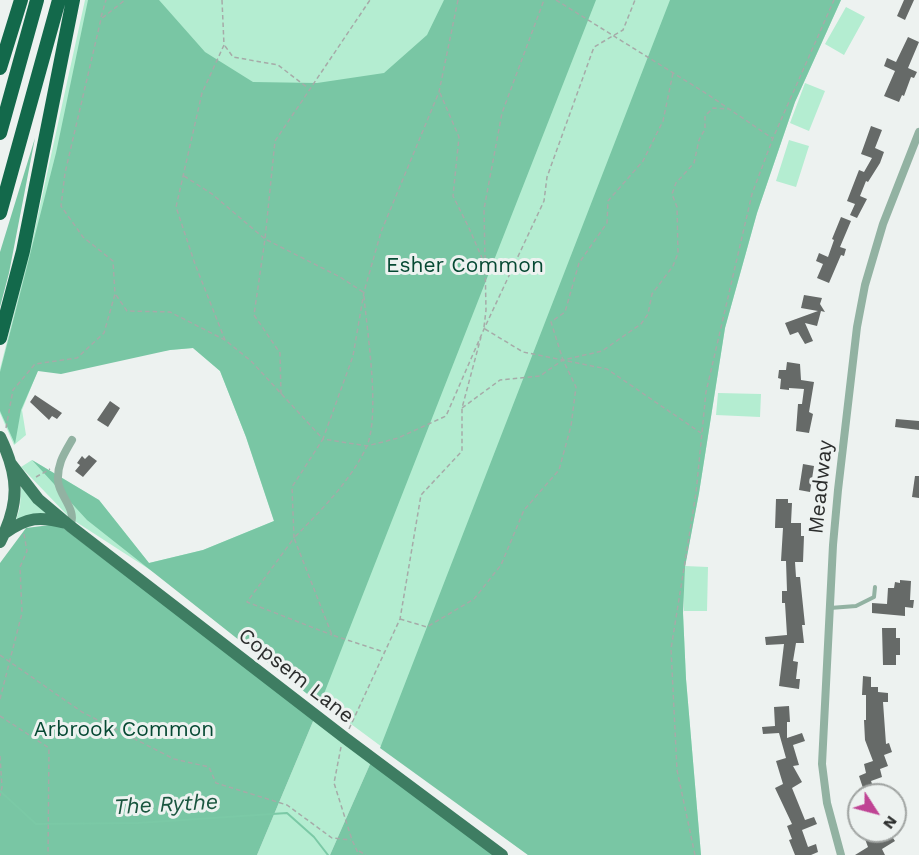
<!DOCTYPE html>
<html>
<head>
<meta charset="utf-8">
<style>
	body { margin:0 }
	#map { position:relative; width:919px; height:855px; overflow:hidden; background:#edf2f0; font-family:"Work Sans",sans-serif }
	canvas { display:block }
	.north { position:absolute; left:847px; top:783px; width:60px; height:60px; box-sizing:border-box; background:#edf2f0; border:2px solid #a0a4a2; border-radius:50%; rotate:126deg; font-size:16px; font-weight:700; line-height:24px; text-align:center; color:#2c2e2d }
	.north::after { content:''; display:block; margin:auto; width:21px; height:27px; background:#bf4494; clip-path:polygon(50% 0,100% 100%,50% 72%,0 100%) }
</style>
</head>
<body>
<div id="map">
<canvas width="919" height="855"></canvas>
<div class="north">N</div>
</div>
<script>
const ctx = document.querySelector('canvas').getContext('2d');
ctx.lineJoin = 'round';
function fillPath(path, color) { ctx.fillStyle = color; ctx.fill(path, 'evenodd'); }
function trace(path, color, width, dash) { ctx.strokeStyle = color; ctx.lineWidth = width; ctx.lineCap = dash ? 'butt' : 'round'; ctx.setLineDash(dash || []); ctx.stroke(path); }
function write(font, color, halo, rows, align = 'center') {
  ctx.font = font + ' "Work Sans",sans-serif'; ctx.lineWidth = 6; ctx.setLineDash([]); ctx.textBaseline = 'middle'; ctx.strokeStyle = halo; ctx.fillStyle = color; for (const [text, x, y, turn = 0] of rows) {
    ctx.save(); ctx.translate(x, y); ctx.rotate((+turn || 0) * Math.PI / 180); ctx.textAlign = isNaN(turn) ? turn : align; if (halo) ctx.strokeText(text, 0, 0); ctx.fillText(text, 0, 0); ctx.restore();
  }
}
fillPath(new Path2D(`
	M 85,0 L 841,0 L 795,102 L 757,213 L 725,328 L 699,493 L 685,566 L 708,567 L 707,611 L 684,611 L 684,590 L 683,613 L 686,679 L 701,855 L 528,855 L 332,710 L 320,704 L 155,573 L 70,518 L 21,467 L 32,460 L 99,500 L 149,563 L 203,550 L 274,521 L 246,437 L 220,371 L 193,348 L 170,350 L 38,370 L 22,410 L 26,435 L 14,445 L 0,413 L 0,369 L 31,247 Z
	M 846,7 L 865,17 L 844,55 L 825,44 Z
	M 805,83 L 825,91 L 809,131 L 790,123 Z
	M 789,140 L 809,146 L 796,187 L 776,181 Z
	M 718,393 L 761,394 L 760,417 L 716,415 Z
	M 21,487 L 50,513 L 40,513 L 16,520 L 20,507 Z
	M 314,719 L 371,762 L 330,855 L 257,855 Z`), '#b4edd1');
fillPath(new Path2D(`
	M 88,0 L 159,0 L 205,52 L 253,82 L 317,83 L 384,73 L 427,35 L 444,0 L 596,0 L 320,704 L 87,520 L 32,460 L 99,500 L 149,563 L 203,550 L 274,521 L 246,437 L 220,371 L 193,348 L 170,350 L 61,374 L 38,371 L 21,410 L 15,444 L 0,411 L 0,372 L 56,153 Z
	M 670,0 L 841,0 L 795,102 L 757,213 L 725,328 L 699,493 L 685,567 L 683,613 L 686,679 L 701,855 L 528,855 L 380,748 Z
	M 35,138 L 9,273 L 0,307 L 0,252 Z
	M 58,524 L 314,719 L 257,855 L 0,855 L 0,563 L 26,528 Z
	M 371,762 L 498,855 L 330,855 Z`), '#79c6a4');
trace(new Path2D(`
	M 0,791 L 36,824 L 138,823 L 287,813 L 314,837 L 328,855`), '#7bc9a6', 2);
fillPath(new Path2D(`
	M 904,0 L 914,0 L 905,20 L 897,16 Z
	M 908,37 L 919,42 L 908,68 L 917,72 L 914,78 L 911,77 L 904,96 L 902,95 L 899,102 L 884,96 L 895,71 L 884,66 L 887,58 L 896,62 Z
	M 871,126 L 882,130 L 875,148 L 884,152 L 880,163 L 868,182 L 866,181 L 860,196 L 867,199 L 857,218 L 850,215 L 855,204 L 847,201 L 859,170 L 864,172 L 872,158 L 861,154 Z
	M 841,217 L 851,221 L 840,247 L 846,249 L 844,256 L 841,255 L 829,283 L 817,278 L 823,264 L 816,261 L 819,253 L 828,257 L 834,240 L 832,239 Z
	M 804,295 L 822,298 L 820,304 L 825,312 L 821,311 L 817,326 L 805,323 L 813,341 L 805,344 L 798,332 L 790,335 L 785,323 L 818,311 L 801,308 Z
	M 787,362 L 800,364 L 801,380 L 814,382 L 809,412 L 813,414 L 809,433 L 796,431 L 798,404 L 802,404 L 804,389 L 789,388 L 789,390 L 780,389 L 781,379 L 778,378 L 779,370 L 786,370 Z
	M 35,395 L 62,413 L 57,419 L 52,416 L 49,420 L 30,402 Z
	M 110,401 L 120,408 L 108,427 L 97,420 Z
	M 896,419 L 919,421 L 919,430 L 895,427 Z
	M 89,455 L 97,461 L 83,477 L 75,471 L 80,465 L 77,463 L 82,456 L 85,459 Z
	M 803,464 L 814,466 L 810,492 L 799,490 Z
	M 915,476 L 919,476 L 919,498 L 912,497 Z
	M 776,499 L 788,499 L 788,503 L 792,503 L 791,523 L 801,523 L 801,536 L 804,536 L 803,562 L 795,562 L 796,577 L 800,577 L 805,625 L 802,625 L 804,643 L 796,643 L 793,661 L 798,662 L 796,679 L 800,679 L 799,689 L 779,686 L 784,644 L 766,645 L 765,637 L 787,635 L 785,603 L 782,603 L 782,591 L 787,591 L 786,561 L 781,561 L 783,528 L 775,528 Z
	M 900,580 L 911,581 L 910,600 L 914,600 L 913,608 L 905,607 L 905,616 L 872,613 L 872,603 L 887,604 L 888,588 L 894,588 L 895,582 L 900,583 Z
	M 882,628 L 896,628 L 896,638 L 900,638 L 900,655 L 896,655 L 896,665 L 883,665 Z
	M 863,676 L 871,677 L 871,687 L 878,687 L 878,692 L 888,693 L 888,702 L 883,702 L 886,744 L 889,743 L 892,752 L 884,755 L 888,766 L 880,769 L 882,777 L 871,781 L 876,795 L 861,795 L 859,789 L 863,788 L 859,776 L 866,773 L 864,764 L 873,761 L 865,740 L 864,720 L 866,720 L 866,695 L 862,695 Z
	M 789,706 L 790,722 L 787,722 L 787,738 L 802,733 L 805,741 L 793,745 L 799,765 L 793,766 L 802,782 L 792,788 L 805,820 L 814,817 L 817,824 L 802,830 L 808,847 L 816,844 L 818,852 L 811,855 L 795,855 L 789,840 L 792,839 L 787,826 L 792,824 L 775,788 L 783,784 L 776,761 L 786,758 L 779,733 L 763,734 L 762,727 L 775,726 L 774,707 Z
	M 862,831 L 880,831 L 884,839 L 891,835 L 895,841 L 882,849 L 885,855 L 855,855 L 868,847 Z`), '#666a68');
trace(new Path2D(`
	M 222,0 L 224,45 L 202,93 L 176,207 L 195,264 L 225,340 L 251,361 L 323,439 L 292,487 L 294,538 L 247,602 L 332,635
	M 458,0 L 439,92 L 381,232 L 364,292 L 353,356 L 323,439 L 367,446 L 398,438 L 446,416 L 484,329 L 544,201 L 547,177 L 594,47 L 623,30 L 635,0
	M 556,0 L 707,94 L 772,138
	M 101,17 L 106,0
	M 225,46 L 233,57 L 278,65 L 308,88
	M 440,93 L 459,137 L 453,196 L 469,228 L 485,265
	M 184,176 L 212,194 L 265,239 L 340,277 L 363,292
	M 116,295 L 127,311 L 170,312 L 225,340
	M 364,296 C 367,332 381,417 366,448 C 349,483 321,510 294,538 L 332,635 L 384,652
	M 484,327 L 486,310 L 484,209 L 502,113 L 544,0
	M 485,329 L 523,352 L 607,369 L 701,433
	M 281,394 L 280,353 L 254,315 L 265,239 L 275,141 L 370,0
	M 462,408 L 500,380 L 540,376 L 563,360 L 602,351 L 641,324 L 648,314 L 652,294 L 673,266 L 678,253 L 677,207 L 672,194 L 676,183 L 694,163 L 699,140 L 705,129 L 705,116 L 713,108 L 729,109
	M 6,428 L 13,390 L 35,364 L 77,358 L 104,333 L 115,294 L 113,261 L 83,237 L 61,206 L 65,173 L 101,19 L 125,0
	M 36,477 L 50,469
	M 400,619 L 427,627 L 474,599 L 501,565 L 524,510 L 559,470 L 571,426 L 576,387 L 563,360 L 551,322 L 565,312 L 579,263 L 607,223 L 608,201 L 643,161 L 663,121 L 673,73
	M 0,655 L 82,712 L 174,759 L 209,767 L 216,783 L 287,805 L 332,838 L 351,840
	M 0,699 L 22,613 L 20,567 L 27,551 L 24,534
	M 0,716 L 49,748 L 48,855
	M 349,729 L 400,619 L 421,495 L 462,451 L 462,408 L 481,337
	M 341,747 L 334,783 L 352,840 L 359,855
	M 0,756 L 2,787 L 0,796
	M 359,851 L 366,855
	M 695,855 L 677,770 L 671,649 L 696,493 L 706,392 L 752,194 L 773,138 L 834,0`), '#a6aaa8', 1.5, [4.5, 3]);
trace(new Path2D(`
	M 830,608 L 856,606 L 874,597 L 875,587`), '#92b2a2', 4);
trace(new Path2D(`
	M 70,526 C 78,510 59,496 58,481 C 57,464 64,454 72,440
	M 841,855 L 827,803 L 822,764 L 833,545 L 838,490 L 857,327 L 865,285 L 883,224 L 919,132`), '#92b2a2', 8);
trace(new Path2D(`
	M 0,437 C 19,476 20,503 0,542
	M 11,464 L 38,499 L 70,526 L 345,738 L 502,855
	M 5,533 C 27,517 40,516 66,523`), '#3e7d62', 12);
trace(new Path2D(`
	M 0,68 L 21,0
	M 0,133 L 37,0
	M 0,213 L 59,0
	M 0,338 L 23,251 L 73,0`), '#13694b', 14);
write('21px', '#064933', '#edf2f0', [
	["Esher Common",465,266],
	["Arbrook Common",124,730]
]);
write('21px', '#2c2e2d', '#edf2f0', [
	["Meadway",821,487,-84],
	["Copsem Lane",296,676,38]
]);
write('italic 22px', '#1a563f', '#edf2f0', [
	["The Rythe",166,805,-3]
]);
</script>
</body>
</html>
